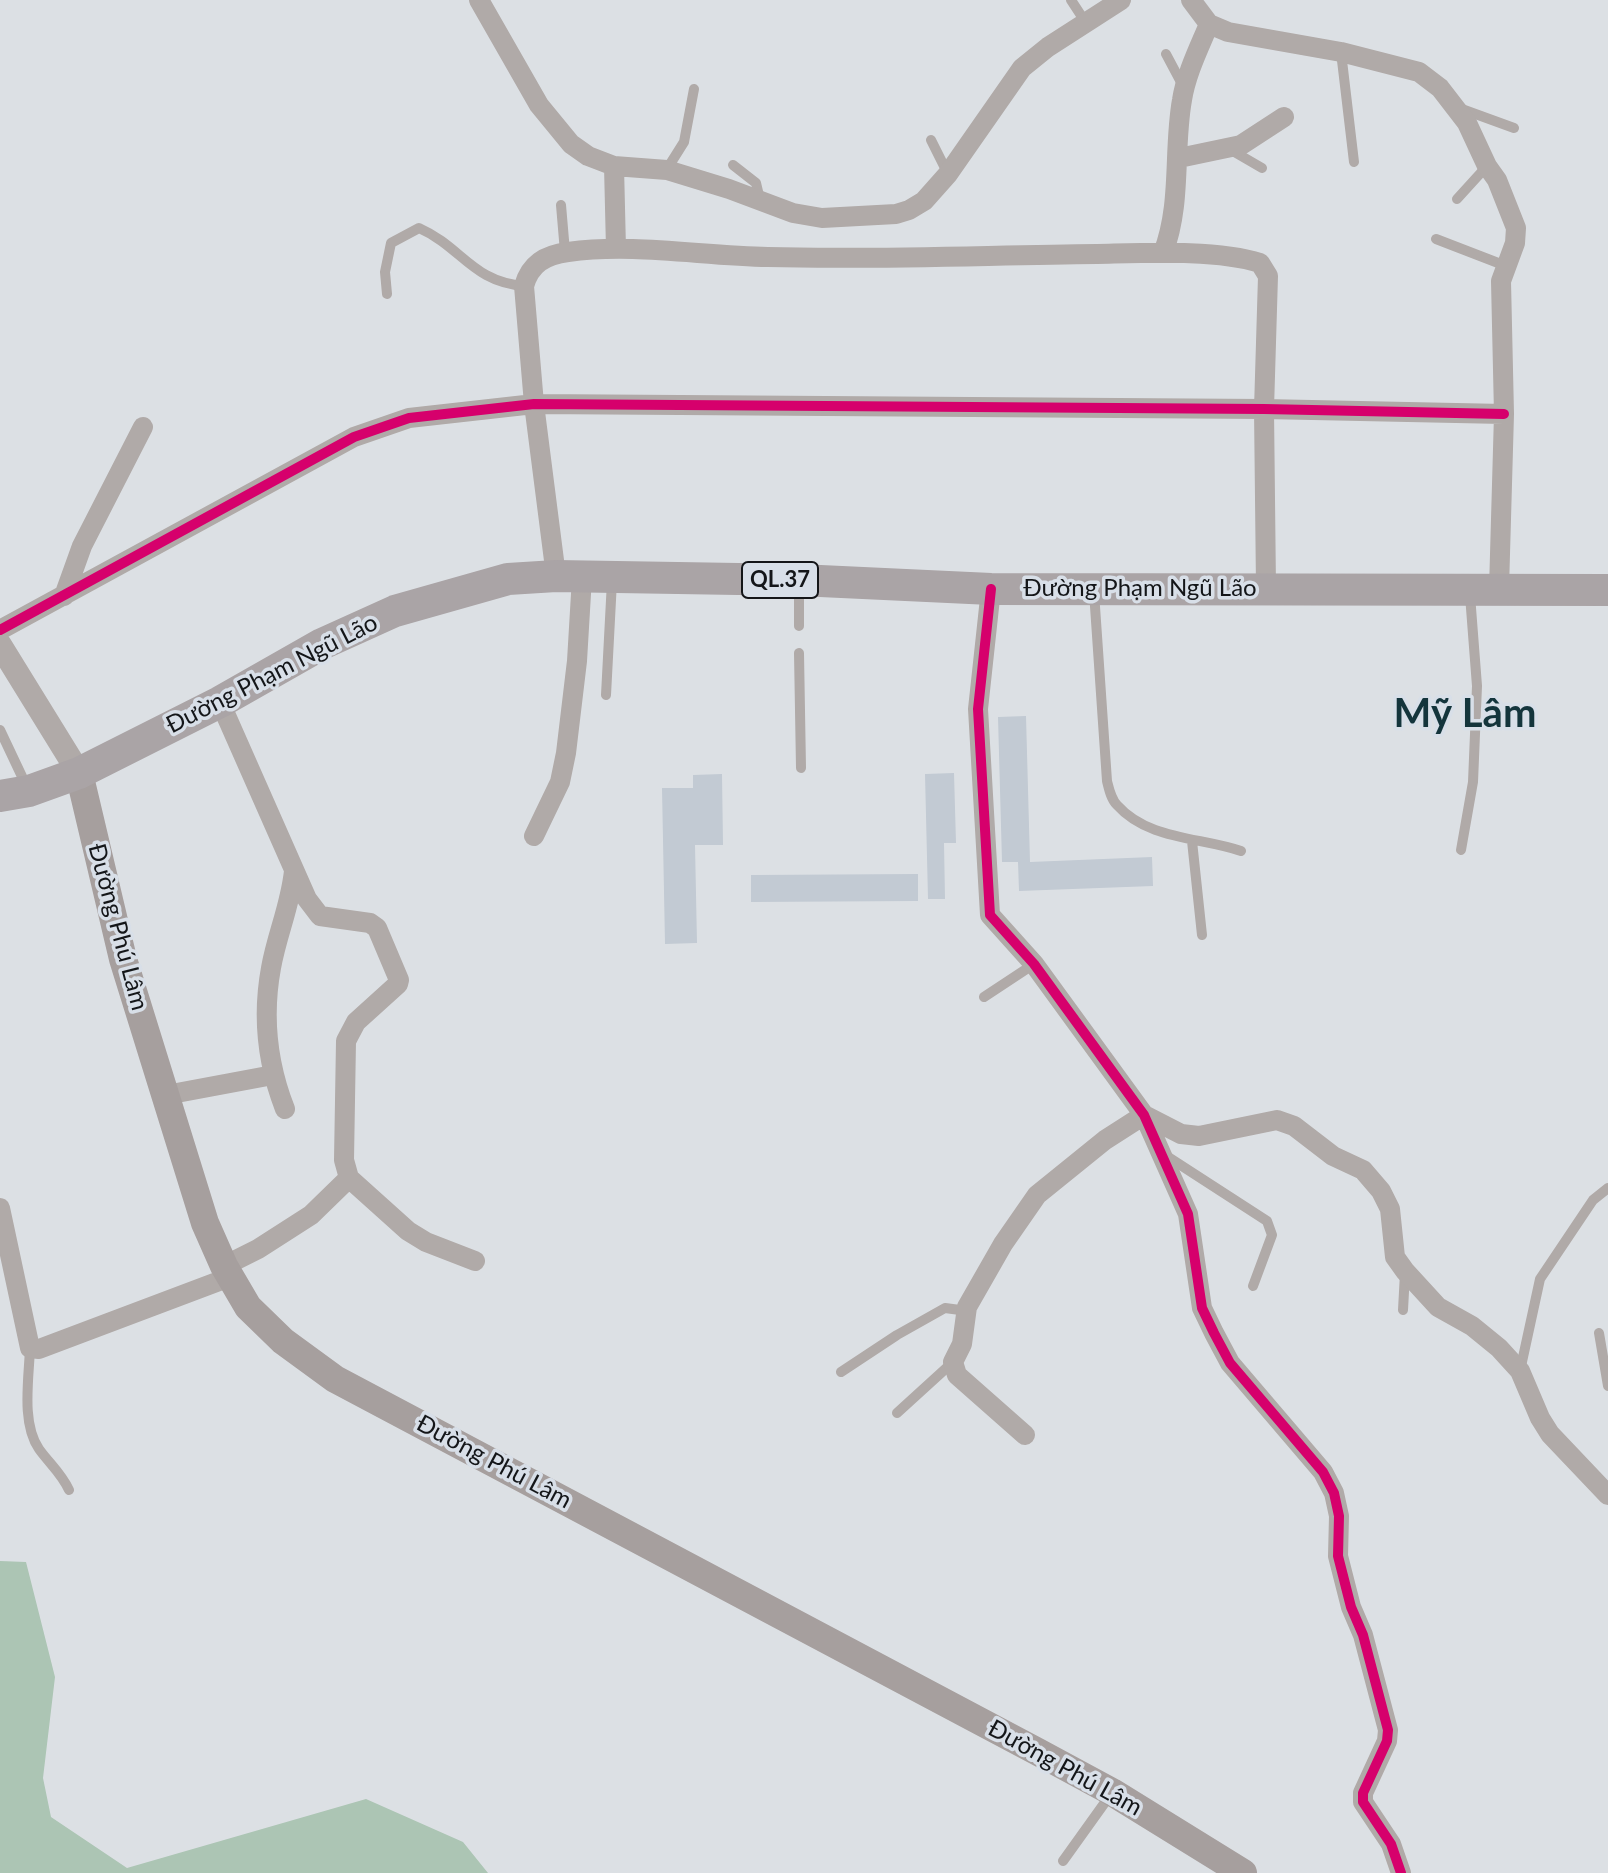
<!DOCTYPE html>
<html>
<head>
<meta charset="utf-8">
<style>
	body { margin:0 }
	canvas { display:block; background:#dce0e4 }
</style>
</head>
<body>
<canvas width="1608" height="1873"></canvas>
<script>
const ctx = document.querySelector('canvas').getContext('2d');
ctx.lineJoin = 'round';
function fillPath(path, color) { ctx.fillStyle = color; ctx.fill(path, 'evenodd'); }
function trace(path, color, width, dash) { ctx.strokeStyle = color; ctx.lineWidth = width; ctx.lineCap = dash ? 'butt' : 'round'; ctx.setLineDash(dash || []); ctx.stroke(path); }
function write(font, color, halo, rows, align = 'center') {
  ctx.font = font + ' Lato,sans-serif'; ctx.lineWidth = 7; ctx.setLineDash([]); ctx.textBaseline = 'middle'; ctx.strokeStyle = halo; ctx.fillStyle = color; for (const [text, x, y, turn = 0] of rows) {
    ctx.save(); ctx.translate(x, y); ctx.rotate((+turn || 0) * Math.PI / 180); ctx.textAlign = isNaN(turn) ? turn : align; if (halo) ctx.strokeText(text, 0, 0); ctx.fillText(text, 0, 0); ctx.restore();
  }
}
fillPath(new Path2D(`
	M 0,1561 L 26,1562 L 55,1677 L 43,1778 L 51,1817 L 127,1868 L 366,1799 L 463,1842 L 488,1873 L 0,1873 Z`), '#acc5b4');
fillPath(new Path2D(`
	M 1026,716 L 1030,862 L 1152,857 L 1153,886 L 1019,891 L 1018,862 L 1002,862 L 998,717 Z
	M 954,773 L 956,843 L 944,843 L 945,899 L 928,899 L 925,774 Z
	M 722,774 L 723,845 L 695,845 L 697,943 L 665,944 L 662,788 L 693,788 L 693,775 Z
	M 918,874 L 918,901 L 751,902 L 751,875 Z`), '#c2cad3');
trace(new Path2D(`
	M 1071,0 L 1086,23
	M 1341,52 L 1354,162
	M 1166,54 L 1183,86
	M 1459,108 L 1514,128
	M 931,140 L 948,174
	M 1231,150 L 1262,168
	M 733,165 L 756,183 L 760,200
	M 667,169 L 684,142 L 694,89
	M 1457,199 L 1487,166
	M 561,205 L 565,252
	M 1436,239 L 1506,266
	M 387,294 L 385,272 L 391,243 L 419,228 C 462,247 472,282 524,286
	M 1094,592 L 1107,781 C 1109,789 1111,799 1117,805 C 1148,840 1200,837 1241,851
	M 799,626 L 799,586
	M 799,653 L 801,768
	M 606,695 L 612,581
	M 0,730 L 26,785
	M 1192,841 L 1202,935
	M 1461,850 L 1473,782 L 1477,686 L 1470,595
	M 984,997 L 1034,964
	M 1165,1155 L 1267,1221 L 1272,1235 L 1253,1286
	M 1403,1310 L 1405,1273
	M 1599,1333 L 1608,1386
	M 30,1348 C 29,1378 21,1423 39,1449 C 49,1463 62,1474 69,1490
	M 1520,1371 L 1540,1279 L 1593,1200 L 1608,1188
	M 841,1372 L 897,1335 L 945,1308 L 960,1310 L 965,1315
	M 897,1413 L 953,1362
	M 1063,1861 L 1111,1794`), '#b0aaa8', 10);
trace(new Path2D(`
	M 479,0 L 539,105 L 571,144 L 588,156 L 614,166 L 667,170 L 729,189 L 793,213 L 822,218 L 896,214 L 909,210 L 924,201 L 948,174 L 1022,68 L 1048,47 L 1121,0
	M 1191,0 L 1209,24 L 1228,32 L 1341,52 L 1419,72 L 1440,88 L 1467,123 L 1487,166 L 1497,180 L 1516,228 L 1515,243 L 1501,281 L 1504,414 L 1499,589
	M 1179,158 L 1241,145 L 1284,117
	M 614,166 L 616,249
	M 1163,253 C 1182,204 1173,150 1182,100 C 1186,74 1199,48 1209,24
	M 556,576 L 534,404 L 524,286 C 530,264 545,255 568,252 C 634,243 702,256 768,257 C 878,260 988,255 1097,254 C 1143,253 1217,249 1260,263 L 1268,276 L 1264,409 L 1266,588
	M 991,589 L 978,709 L 990,915 L 1034,964 L 1144,1115 L 1188,1214 L 1202,1308 L 1214,1333 L 1230,1363 L 1323,1472 L 1334,1493 L 1339,1516 L 1338,1556 L 1351,1607 L 1363,1635 L 1388,1730 L 1387,1741 L 1363,1793 L 1363,1802 L 1391,1844 L 1401,1873
	M 64,596 L 82,546 L 143,427
	M 0,630 L 354,437 L 409,418 L 534,404 L 1264,409 L 1504,414
	M 220,702 L 307,899 L 320,916 L 370,923 L 377,928 L 399,980 L 398,984 L 356,1022 L 346,1041 L 344,1160 L 349,1178 L 408,1231 L 426,1242 L 475,1261
	M 534,836 L 560,782 L 566,753 L 577,661 L 582,577
	M 166,1095 L 273,1075
	M 285,1109 C 267,1063 262,1017 271,968 C 277,934 290,907 294,871
	M 0,1208 L 30,1348 L 39,1349 L 230,1277
	M 224,1266 L 258,1249 L 311,1215 L 349,1178
	M 1025,1435 L 957,1375 L 953,1362 L 962,1344 L 967,1307 L 1003,1244 L 1037,1195 L 1105,1140 L 1144,1115 L 1181,1134 L 1199,1136 L 1277,1120 L 1294,1126 L 1333,1156 L 1363,1170 L 1381,1191 L 1390,1209 L 1395,1257 L 1405,1271 L 1438,1307 L 1472,1326 L 1499,1348 L 1520,1371 L 1540,1418 L 1550,1434 L 1608,1495`), '#b0aaa8', 20);
trace(new Path2D(`
	M 0,645 L 79,773`), '#b0aaa8', 24);
trace(new Path2D(`
	M 79,773 L 123,959 L 205,1223 L 224,1266 L 248,1307 L 283,1341 L 335,1379 L 1038,1752 L 1112,1792 L 1243,1873`), '#a69f9e', 28);
trace(new Path2D(`
	M 0,796 L 29,791 L 79,773 L 220,702 L 322,644 L 395,611 L 508,579 L 556,576 L 799,580 L 991,589 L 1608,590`), '#aaa4a6', 32);
trace(new Path2D(`
	M 991,589 L 978,709 L 990,915 L 1034,964 L 1144,1115 L 1188,1214 L 1202,1308 L 1214,1333 L 1230,1363 L 1323,1472 L 1334,1493 L 1339,1516 L 1338,1556 L 1351,1607 L 1363,1635 L 1388,1730 L 1387,1741 L 1363,1793 L 1363,1802 L 1391,1844 L 1401,1873
	M 0,630 L 354,437 L 409,418 L 534,404 L 1264,409 L 1504,414`), '#d6006c', 10);
for (const [x, y, w] of [
	[780,580,76]
]) { const box = new Path2D(); box.roundRect(x - w / 2, y - 18, w, 36, 6); ctx.fillStyle = '#d8dfe8'; ctx.fill(box); trace(box, '#141619', 2); }
write('bold 22px', '#141619', null, [
	["QL.37",780,580]
]);
write('24px', '#141619', '#d8dfe8', [
	["Đường Phạm Ngũ Lão",1140,588],
	["Đường Phạm Ngũ Lão",272,674,-27],
	["Đường Phú Lâm",118,927,75],
	["Đường Phú Lâm",494,1462,28],
	["Đường Phú Lâm",1065,1768,29]
]);
write('bold 40px', '#14353c', '#d8dfe8', [
	["Mỹ Lâm",1465,714]
]);
</script>
</body>
</html>
